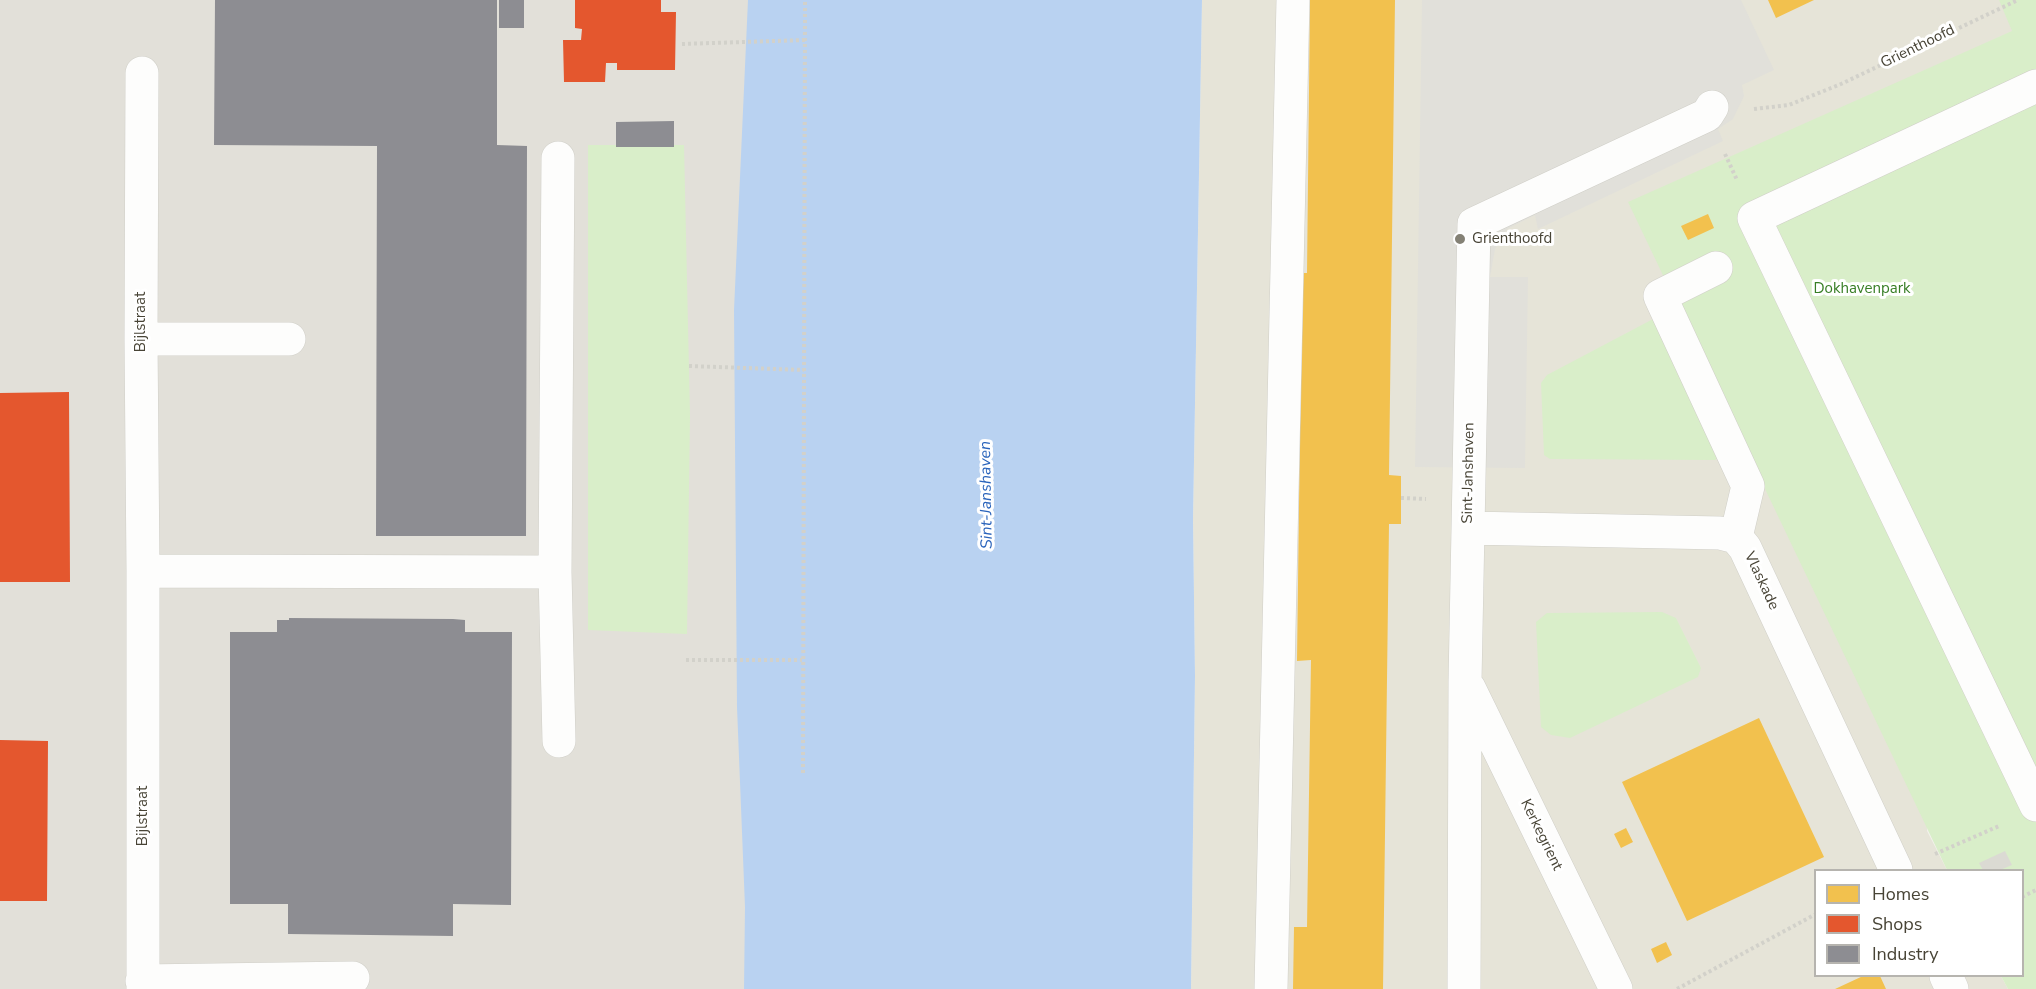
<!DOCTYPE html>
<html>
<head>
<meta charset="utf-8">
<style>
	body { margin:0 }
	#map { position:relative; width:2036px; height:989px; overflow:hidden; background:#f2f1eb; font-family:"Nunito Sans",sans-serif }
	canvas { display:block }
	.legend { position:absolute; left:1814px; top:869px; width:210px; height:108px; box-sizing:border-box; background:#fff; border:2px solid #b6b4af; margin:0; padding:8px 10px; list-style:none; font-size:18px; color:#484436 }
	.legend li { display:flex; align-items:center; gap:12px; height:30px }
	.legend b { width:30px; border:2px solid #b6b4af }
</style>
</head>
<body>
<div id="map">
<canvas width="2036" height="989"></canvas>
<ul class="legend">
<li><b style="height:16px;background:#f2c14e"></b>Homes</li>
<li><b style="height:16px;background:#e4572e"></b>Shops</li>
<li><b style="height:16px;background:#8d8d92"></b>Industry</li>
</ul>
</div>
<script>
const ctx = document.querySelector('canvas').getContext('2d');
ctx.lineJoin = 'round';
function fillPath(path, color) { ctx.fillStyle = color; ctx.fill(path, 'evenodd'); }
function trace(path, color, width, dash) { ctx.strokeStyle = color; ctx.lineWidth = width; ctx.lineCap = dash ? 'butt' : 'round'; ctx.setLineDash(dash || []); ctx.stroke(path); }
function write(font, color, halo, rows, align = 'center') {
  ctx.font = font + ' "Nunito Sans",sans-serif'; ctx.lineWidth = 6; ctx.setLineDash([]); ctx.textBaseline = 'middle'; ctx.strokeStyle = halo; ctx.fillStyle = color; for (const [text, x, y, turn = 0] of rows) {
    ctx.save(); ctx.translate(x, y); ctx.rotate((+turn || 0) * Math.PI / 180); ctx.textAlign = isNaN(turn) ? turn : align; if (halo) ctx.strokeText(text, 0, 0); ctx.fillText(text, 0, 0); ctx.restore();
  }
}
fillPath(new Path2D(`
	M 1202,0 L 2027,0 L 1927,831 L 1947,870 L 1816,870 L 1816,976 L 2001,976 L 2008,989 L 1191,989 L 1195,676 L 1193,519 Z`), '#e6e4d8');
fillPath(new Path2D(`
	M 0,0 L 891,0 L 843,989 L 0,989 Z`), '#e2e0d9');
fillPath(new Path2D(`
	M 1999,0 L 2036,0 L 2036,989 L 2008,989 L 2001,976 L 2022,976 L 2022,870 L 1947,870 L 1628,202 L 2012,31 Z
	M 588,145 L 684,145 L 690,415 L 687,634 L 588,630 Z
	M 1655,318 L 1721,454 L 1715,460 L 1550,459 L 1544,455 L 1541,383 L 1547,375 Z
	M 1662,612 L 1676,618 L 1701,668 L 1698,677 L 1570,738 L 1551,735 L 1541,727 L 1536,622 L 1547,613 Z`), '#d9eec9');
fillPath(new Path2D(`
	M 1422,0 L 1741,0 L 1774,70 L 1742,85 L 1744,96 L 1733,119 L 1718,129 L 1723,141 L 1538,229 L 1535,215 L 1507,229 L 1495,249 L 1490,277 L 1528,277 L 1525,468 L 1415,467 Z`), '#e1e0da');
fillPath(new Path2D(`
	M 748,0 L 1202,0 L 1193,519 L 1195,676 L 1191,989 L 744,989 L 745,907 L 737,707 L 734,310 Z`), '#b9d2f1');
fillPath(new Path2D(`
	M 1310,0 L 1395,0 L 1389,475 L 1401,476 L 1401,524 L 1389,524 L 1383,989 L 1293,989 L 1294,927 L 1307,927 L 1311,660 L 1297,661 L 1302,273 L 1307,273 Z
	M 1768,0 L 1814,0 L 1776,18 Z
	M 1708,214 L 1714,228 L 1688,240 L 1681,226 Z
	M 1759,718 L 1824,857 L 1687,921 L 1622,782 Z
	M 1626,828 L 1633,842 L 1621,848 L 1614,834 Z
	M 1666,942 L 1672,955 L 1657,963 L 1651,949 Z
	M 1863,976 L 1880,976 L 1886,989 L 1835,989 Z`), '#f2c14e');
fillPath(new Path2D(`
	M 575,0 L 661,0 L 661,12 L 676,12 L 675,70 L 617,70 L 617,63 L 606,63 L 605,82 L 564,82 L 563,40 L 581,40 L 582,29 L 575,28 Z
	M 69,392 L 70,582 L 0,582 L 0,393 Z
	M 0,740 L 48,741 L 47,901 L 0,901 Z`), '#e4572e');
fillPath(new Path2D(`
	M 215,0 L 497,0 L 497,145 L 527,146 L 526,536 L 376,536 L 377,146 L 214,145 Z
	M 499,0 L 524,0 L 524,28 L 499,28 Z
	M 674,121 L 674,147 L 616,147 L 616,122 Z
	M 289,618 L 453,619 L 465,620 L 465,632 L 512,632 L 511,905 L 453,904 L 453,936 L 288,934 L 288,904 L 230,904 L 230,632 L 277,632 L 277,620 L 289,620 Z`), '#8d8d92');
fillPath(new Path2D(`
	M 2005,851 L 2012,865 L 2000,870 L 1983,870 L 1979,863 Z`), '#dbdad3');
const minor = new Path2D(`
	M 142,73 L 141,339 L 143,571 L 143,989
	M 2036,86 L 1754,218 L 2036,805
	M 558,158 L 555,572 L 559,741
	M 1716,268 L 1660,296 L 1748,486 L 1736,537
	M 141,339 L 289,339
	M 1468,528 L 1720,533 L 1736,537 L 1745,548 L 1896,870
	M 143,571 L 555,572
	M 1469,688 L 1616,989
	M 1946,976 L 1952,989
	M 142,981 L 353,978
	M 1271,989 L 1293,0
	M 1464,989 L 1465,681 L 1474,224 L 1707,115 L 1712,107`);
trace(minor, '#d0cfc8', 34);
trace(new Path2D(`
	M 682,44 L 805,40
	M 1754,109 L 1789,105 L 1841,84 L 2018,0
	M 1725,154 L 1737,180
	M 689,366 L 804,370
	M 1401,498 L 1426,499
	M 686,660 L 802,660
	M 803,773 L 805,0
	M 1935,854 L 1999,826
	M 2022,897 L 2036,890
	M 1677,989 L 1816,914`), '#d2d1ca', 4, [3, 3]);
trace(minor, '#fdfdfc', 33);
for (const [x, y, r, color] of [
	[1460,239,6,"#848175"]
]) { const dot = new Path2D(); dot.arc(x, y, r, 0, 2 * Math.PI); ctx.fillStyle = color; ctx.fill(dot); trace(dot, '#fff', 2); }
write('15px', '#484436', '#fff', [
	["Grienthoofd",1918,47,-26],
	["Bijlstraat",141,322,-90],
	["Sint-Janshaven",1469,473,-89],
	["Vlaskade",1761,581,65],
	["Bijlstraat",143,816,-90],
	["Kerkegrient",1541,835,64]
]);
write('15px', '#484436', '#fff', [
	["Grienthoofd",1472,239]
], 'left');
write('15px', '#377e25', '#fff', [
	["Dokhavenpark",1862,289]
]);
write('italic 16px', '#2963bb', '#fff', [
	["Sint-Janshaven",987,495,-91]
]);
</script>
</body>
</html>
